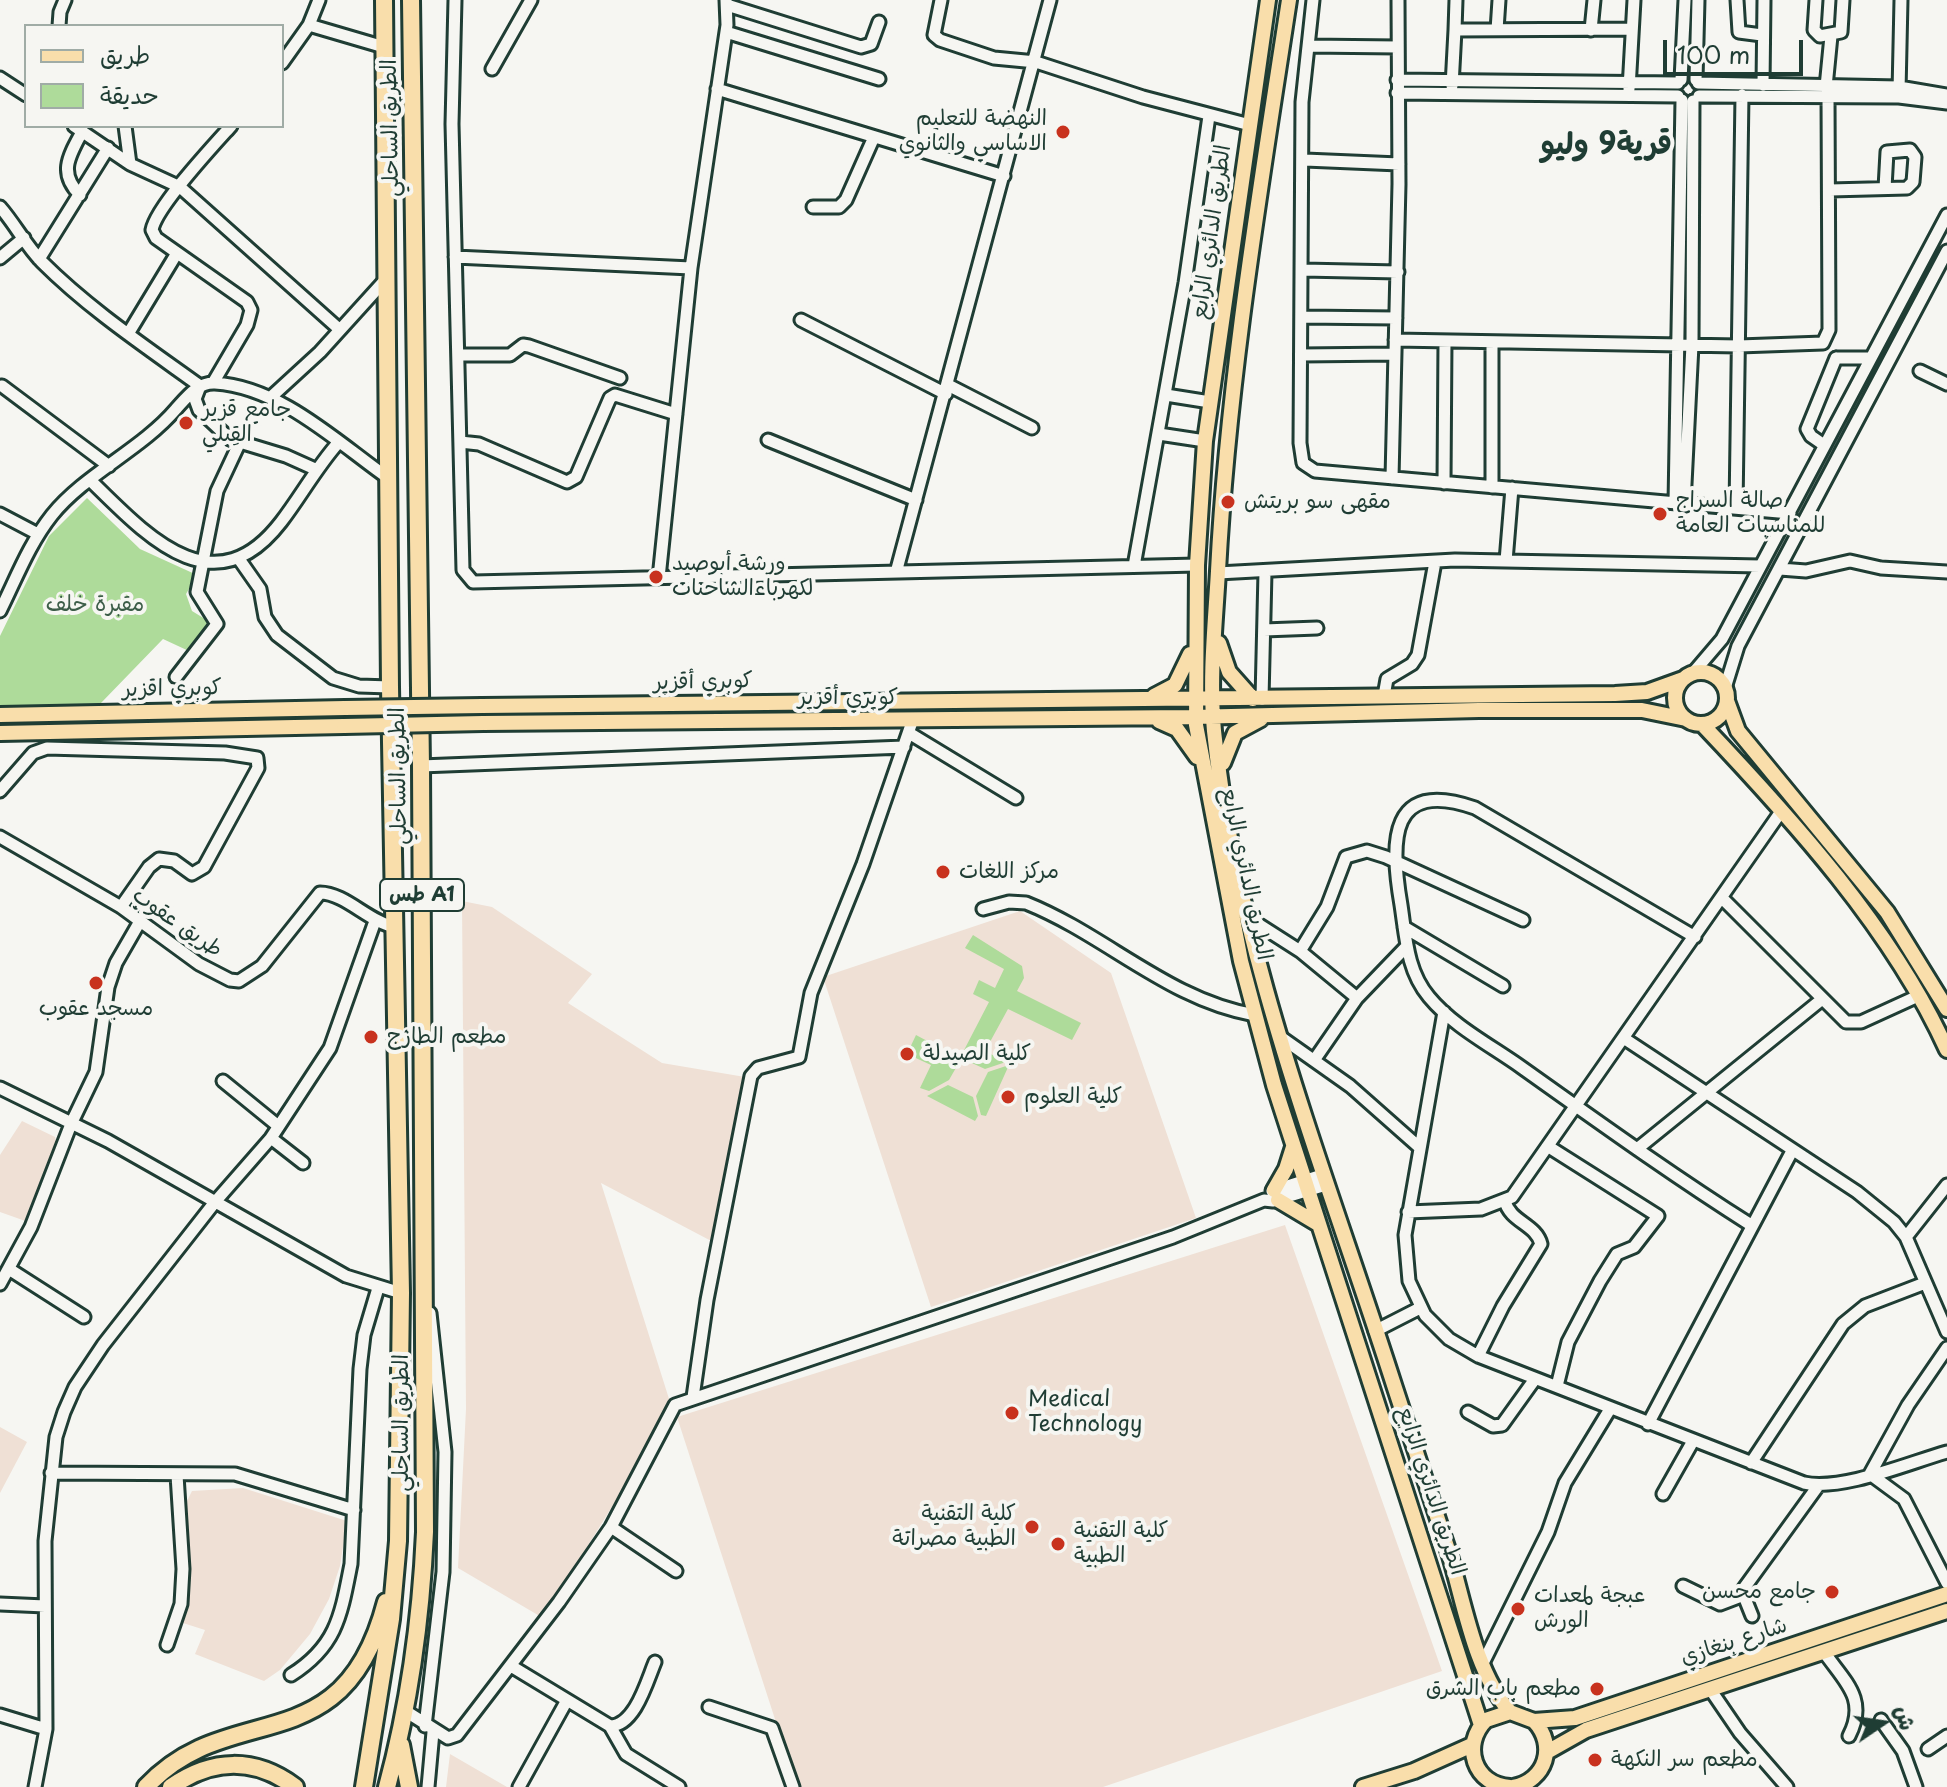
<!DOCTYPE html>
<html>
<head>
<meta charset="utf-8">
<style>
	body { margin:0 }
	#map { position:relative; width:1947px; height:1787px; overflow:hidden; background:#f6f6f2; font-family:"Playpen Sans","Playpen Sans Arabic",sans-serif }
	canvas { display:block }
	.legend { position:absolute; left:24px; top:24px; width:260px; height:104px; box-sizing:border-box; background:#f6f6f2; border:2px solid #a0aca6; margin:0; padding:10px 14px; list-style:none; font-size:24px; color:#1f3d34 }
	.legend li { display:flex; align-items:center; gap:16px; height:40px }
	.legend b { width:40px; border:2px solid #a0aca6 }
	.north { position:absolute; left:1843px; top:1683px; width:80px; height:80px; -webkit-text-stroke:6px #f6f6f2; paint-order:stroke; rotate:77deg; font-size:22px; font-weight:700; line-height:32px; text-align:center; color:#1f3d34 }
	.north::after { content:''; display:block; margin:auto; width:28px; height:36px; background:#1f3d34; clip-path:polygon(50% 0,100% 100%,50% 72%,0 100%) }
	.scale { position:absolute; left:1663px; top:40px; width:140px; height:36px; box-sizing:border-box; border:4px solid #1f3d34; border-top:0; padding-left:10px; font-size:24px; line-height:28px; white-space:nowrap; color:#1f3d34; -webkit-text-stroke:6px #f6f6f2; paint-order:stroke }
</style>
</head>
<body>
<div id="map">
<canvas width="1947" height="1787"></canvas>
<ul class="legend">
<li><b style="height:10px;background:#f9deab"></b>طريق</li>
<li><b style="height:22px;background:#aedb9a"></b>حديقة</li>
</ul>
<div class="north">ش</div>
<div class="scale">100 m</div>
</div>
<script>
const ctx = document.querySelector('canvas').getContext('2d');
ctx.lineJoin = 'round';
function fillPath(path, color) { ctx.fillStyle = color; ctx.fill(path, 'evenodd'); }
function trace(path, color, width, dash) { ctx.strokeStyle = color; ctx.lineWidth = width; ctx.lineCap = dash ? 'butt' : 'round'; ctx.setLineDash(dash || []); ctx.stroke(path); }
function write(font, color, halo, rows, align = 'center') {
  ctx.font = font + ' "Playpen Sans","Playpen Sans Arabic",sans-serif'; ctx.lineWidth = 8; ctx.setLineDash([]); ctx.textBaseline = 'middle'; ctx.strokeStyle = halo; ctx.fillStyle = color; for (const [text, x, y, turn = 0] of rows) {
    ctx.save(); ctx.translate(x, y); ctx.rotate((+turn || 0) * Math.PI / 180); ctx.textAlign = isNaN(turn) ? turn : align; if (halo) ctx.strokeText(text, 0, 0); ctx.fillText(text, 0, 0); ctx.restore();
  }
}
fillPath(new Path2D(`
	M 462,901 L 492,907 L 592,974 L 568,1003 L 662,1063 L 745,1077 L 717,1244 L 601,1183 L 670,1402 L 641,1460 L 543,1618 L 458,1568 L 466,1409 Z
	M 1020,911 L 1111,973 L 1196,1218 L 931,1307 L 823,977 Z
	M 22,1121 L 55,1137 L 57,1147 L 31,1223 L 0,1212 L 0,1155 Z
	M 1285,1225 L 1442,1671 L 1103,1787 L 797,1787 L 677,1417 Z
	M 0,1427 L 27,1442 L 0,1493 Z
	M 243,1488 L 347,1521 L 340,1566 L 329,1599 L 310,1634 L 280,1670 L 264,1681 L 195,1654 L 205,1630 L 183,1623 L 188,1588 L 183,1509 L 192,1491 Z
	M 450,1754 L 507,1787 L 446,1787 Z`), '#efe0d5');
fillPath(new Path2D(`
	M 87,498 L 140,549 L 197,575 L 186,594 L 192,611 L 210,622 L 191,652 L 163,639 L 100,704 L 0,706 L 0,636 L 49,536 Z
	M 973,935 L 1022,966 L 1024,978 L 1017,991 L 1081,1023 L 1072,1040 L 1008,1009 L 985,1051 L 1006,1062 L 985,1069 L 963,1059 L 962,1054 L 989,1002 L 973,994 L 979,980 L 995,988 L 1004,969 L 965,948 Z
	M 916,1035 L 961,1059 L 949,1080 L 929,1091 L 920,1088 L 931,1065 L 907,1054 Z
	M 1009,1065 L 986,1116 L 981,1115 L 976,1096 L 988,1072 Z
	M 948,1085 L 973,1097 L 978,1116 L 975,1121 L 927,1096 Z`), '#aedb9a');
const minor = new Path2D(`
	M 455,0 L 452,124 L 463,570 L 473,582 L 1197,565
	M 941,0 L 934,35 L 940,40 L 994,58 L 1036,62 L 1143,97 L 1250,125
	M 1313,0 L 1302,102 L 1300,443 L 1303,463 L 1315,471 L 1790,513
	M 1737,0 L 1739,32 L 1762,35
	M 1816,0 L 1814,30 L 1820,36 L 1841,32 L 1843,0
	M 727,5 L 861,47 L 871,44 L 879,22
	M 309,25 L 384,47
	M 59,26 L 60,12 L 65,0
	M 1455,30 L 1456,0
	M 1497,30 L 1499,0
	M 1591,30 L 1594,0
	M 726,32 L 879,79
	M 1308,46 L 1398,47
	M 282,63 L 309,25 L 319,0
	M 492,69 L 531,0
	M 0,78 L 26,95
	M 1397,80 L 1678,83
	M 1681,80 L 1685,0
	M 1696,80 L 1698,0
	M 1698,83 L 1899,87 L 1947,95
	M 1763,85 L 1764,0
	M 1452,86 L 1455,30 L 1632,29
	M 1826,87 L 1831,36
	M 717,89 L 1004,176
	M 1629,89 L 1634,0
	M 1899,92 L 1901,0
	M 1397,93 L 1678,96
	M 1699,96 L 1899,97 L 1947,103
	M 74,126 L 130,164 L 180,187 L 339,329
	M 125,126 L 130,164
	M 1305,160 L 1399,164
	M 1830,190 L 1907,188 L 1913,182 L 1915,157 L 1910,150 L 1887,152 L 1885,188
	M 80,195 C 58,173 69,156 82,132
	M 0,207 C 15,224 26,246 42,262 C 89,309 146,347 200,386
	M 813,207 L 839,207 L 846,200 L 874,137
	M 455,257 L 691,268
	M 0,258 L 24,238
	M 39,259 L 108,148
	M 1303,270 L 1398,272
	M 1302,317 L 1396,318
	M 801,320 L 946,394
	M 128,334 L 177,253
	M 1395,340 L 1739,346 L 1823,343 L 1829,330 L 1828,96
	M 459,355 L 510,355 L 523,345 L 529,346 L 620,378
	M 1301,355 L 1395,354
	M 1836,358 L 1870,358
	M 1920,371 L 1947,384
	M 213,383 L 247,325 L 251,310 L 247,302 L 156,238 L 152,230 C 156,207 213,146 231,126
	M 948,385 L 1032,428
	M 2,386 L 109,466
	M 200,386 L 195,399 L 199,410 L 230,439 L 286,456 L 315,469
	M 1166,395 L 1210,402
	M 271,397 L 320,352 L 387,278
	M 1159,434 L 1205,441
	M 768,440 L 916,500
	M 460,442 L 479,444 L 567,482 L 576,477 L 610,398 L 615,395 L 676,414
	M 1824,445 L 1811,436 L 1807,429 L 1836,358
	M 1392,478 L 1399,184 L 1398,0
	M 92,482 C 147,536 214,609 281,522 C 301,496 316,468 338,443
	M 1444,483 L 1445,341
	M 1492,487 L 1492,342
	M 1675,503 L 1682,100
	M 1684,504 L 1692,345 L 1693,101
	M 1736,508 L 1742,95
	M 0,514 L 38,534
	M 239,559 L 260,589 L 265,617 L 277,635 L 333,678 L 359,686 L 390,687
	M 1506,561 L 1512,488
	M 1134,566 L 1185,283 L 1209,116
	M 897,569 L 1050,0
	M 1780,569 L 1806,571 L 1850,561 L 1881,568 L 1947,572
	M 1218,573 L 1455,560 L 1760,566
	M 659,578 L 691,268 L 727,25 L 726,0
	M 0,611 C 16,579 29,544 52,515 C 85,474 141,450 176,409 C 187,397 198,382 215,383 C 280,387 337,442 388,478
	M 1264,630 L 1317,628
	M 1693,673 L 1722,639 L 1947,215
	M 176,677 L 217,624 L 197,592 L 217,491 L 239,444
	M 1725,688 L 1738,646 L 1947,251
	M 1384,696 L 1387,679 L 1412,664 L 1418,655 L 1435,562
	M 1262,699 L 1265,572
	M 909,733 L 1016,798
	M 421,766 L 904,747
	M 0,791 L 33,753 L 47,748 L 225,753 L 257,758 L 258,768 L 204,867 L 192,874 L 174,861 L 159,859 L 149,867 L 121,907
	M 0,837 L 121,907 L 199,964 L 230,980 L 239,981 L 262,966 L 320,893 C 345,893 369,922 395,927
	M 1722,898 L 1846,1022 L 1861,1022 L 1918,996
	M 983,909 L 1009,902 L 1026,903 C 1106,935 1168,1000 1255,1015
	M 1250,919 L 1300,951 L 1357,998
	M 1404,927 L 1503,986
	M 1695,937 L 1475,808 C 1389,778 1390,841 1401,905 C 1406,938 1407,971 1429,997 C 1453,1026 1490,1045 1521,1067 C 1597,1121 1672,1175 1751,1225
	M 1300,951 L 1327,907 L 1346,857 L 1367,851 L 1386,857 L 1523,920
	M 1444,1012 L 1405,1235 L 1409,1281 L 1425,1315 L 1449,1339 L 1478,1356 L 1804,1483 C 1843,1491 1908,1463 1947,1452
	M 1282,1038 L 1350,1086 L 1419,1147
	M 1625,1039 L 1857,1192 L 1894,1222 L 1906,1237 L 1947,1332
	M 1315,1059 L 1357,998 L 1406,947
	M 223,1081 L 277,1125
	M 0,1088 L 108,1141 L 346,1276 L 401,1293
	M 271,1138 L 303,1163
	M 1549,1147 L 1658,1216 L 1634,1247 L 1617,1254 L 1600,1281 L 1568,1342 L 1557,1386
	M 1637,1149 L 1821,1000
	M 1272,1191 L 1322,1175
	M 1408,1212 L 1481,1209 L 1512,1197 L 1780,813
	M 1906,1237 L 1947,1185
	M 9,1269 L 84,1317
	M 0,1284 L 31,1227 L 71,1124 L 96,1072 L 108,987 L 116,963 L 139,923
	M 1375,1331 L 1420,1308
	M 1947,1348 L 1908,1405 L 1870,1474 L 1904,1499 L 1947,1583
	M 1478,1356 L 1503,1306 L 1541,1244 C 1536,1224 1510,1222 1505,1201
	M 693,1397 L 707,1300 L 751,1076 L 758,1068 L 799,1057 L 811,993 L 863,864 L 913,719
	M 1468,1412 L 1493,1426 L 1502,1425 L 1535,1379
	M 1648,1424 L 1792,1151
	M 1751,1463 L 1843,1324 L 1865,1306 L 1925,1283
	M 51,1473 L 235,1474 L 354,1510
	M 1663,1494 L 1693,1441
	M 611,1527 L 676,1571
	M 1683,1586 L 1720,1604 L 1741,1596
	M 0,1604 L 45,1606
	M 1752,1616 L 1742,1591 L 1818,1486
	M 167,1645 L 181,1604 L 183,1569 L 177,1475
	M 1824,1652 C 1845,1682 1868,1699 1849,1736
	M 1483,1663 L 1548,1532 L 1565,1483 L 1610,1409
	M 511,1666 L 610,1726 C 635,1726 647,1681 655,1662
	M 291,1675 C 337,1646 341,1615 351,1564 L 360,1369 L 364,1335 L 378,1288
	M 1710,1689 L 1740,1733 L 1787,1787
	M 709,1707 L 772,1728 L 793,1787
	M 407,1712 L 448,1738 L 457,1735 L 559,1602 L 611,1527 L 675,1405 L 1173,1237 L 1264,1200 L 1273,1201 L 1326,1185
	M 0,1715 L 46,1729
	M 1881,1720 L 1903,1751 L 1916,1787
	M 425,1726 L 443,1572 L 445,1452 L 430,1313
	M 610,1726 L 626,1754 L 679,1787
	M 1928,1749 L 1947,1736
	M 35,1787 L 46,1729 L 45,1541 L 56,1437 L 64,1412 L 75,1387 L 103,1345 L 215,1202 L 271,1138 L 330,1048 L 375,921
	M 428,1787 L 433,1732
	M 519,1787 L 566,1702`);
const major = new Path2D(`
	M 1268,0 L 1205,441 L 1197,565 L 1196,725 L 1241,961 L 1274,1085 L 1481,1725
	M 1289,0 C 1260,190 1228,380 1218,571 C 1215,624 1209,678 1214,731 C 1237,954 1327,1175 1395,1388 C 1413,1444 1432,1500 1450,1556 C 1465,1607 1475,1671 1510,1712
	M 1219,643 L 1229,672 L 1253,699
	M1675 698a26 26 0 1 1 52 0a26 26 0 1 1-52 0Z
	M 1154,696 L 1175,685 L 1190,654
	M 1727,701 L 1738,731 L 1887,912 L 1947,1009
	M 482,706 L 1615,694 L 1647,692 L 1683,679
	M 0,715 L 345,708
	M 1159,721 L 1177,729 L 1197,757
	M 483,723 L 1190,717 L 1479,710 L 1642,710 L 1686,719
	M 1702,724 C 1792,819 1893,930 1947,1050
	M 0,733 L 344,726
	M 1223,763 L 1235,733 L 1261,719
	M 1274,1190 L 1286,1169 L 1293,1147
	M 1278,1200 L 1318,1224
	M 1534,1721 L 1575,1718 L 1947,1594
	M 1547,1752 L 1586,1730 L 1947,1611
	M 1363,1787 L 1414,1771 L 1472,1745
	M 1510,1787 C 1474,1785 1461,1745 1486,1720 L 1510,1712 L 1534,1721 C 1557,1745 1546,1781 1513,1787`);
const highway = new Path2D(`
	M 401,1745 L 409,1787
	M 146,1787 C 230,1696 343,1767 386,1602
	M 171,1787 C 212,1758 255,1757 295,1787
	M 364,1787 L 391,1619 L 398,1541 L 401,1293 L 390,687 L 384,0
	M 387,1787 C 410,1702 421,1620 425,1532 L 421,766 L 411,0`);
trace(minor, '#1f3d34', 17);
trace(major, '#1f3d34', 20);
trace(highway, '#1f3d34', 22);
trace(minor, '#f6f6f2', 11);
trace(major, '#f9deab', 14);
trace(highway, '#f9deab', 16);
const majorBridge = new Path2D(`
	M 345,708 L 482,706
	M 344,726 L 483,723`);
trace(majorBridge, '#1f3d34', 20, []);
trace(majorBridge, '#f9deab', 14);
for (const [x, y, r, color] of [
	[1063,132,8,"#c8321e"],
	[186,423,8,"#c8321e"],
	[1228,502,8,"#c8321e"],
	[1660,514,8,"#c8321e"],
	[656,577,8,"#c8321e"],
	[943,872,8,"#c8321e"],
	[96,983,8,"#c8321e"],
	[371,1037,8,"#c8321e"],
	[907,1054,8,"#c8321e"],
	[1008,1097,8,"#c8321e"],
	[1012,1413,8,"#c8321e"],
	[1032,1527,8,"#c8321e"],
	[1058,1544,8,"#c8321e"],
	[1832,1592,8,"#c8321e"],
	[1518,1609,8,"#c8321e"],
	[1597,1689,8,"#c8321e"],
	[1595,1760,8,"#c8321e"]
]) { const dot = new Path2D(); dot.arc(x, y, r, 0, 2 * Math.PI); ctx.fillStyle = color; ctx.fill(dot); trace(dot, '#f6f6f2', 3); }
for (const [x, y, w] of [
	[422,895,84]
]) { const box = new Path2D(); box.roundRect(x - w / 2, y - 16, w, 32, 6); ctx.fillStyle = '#f6f6f2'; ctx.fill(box); trace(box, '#1f3d34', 2); }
write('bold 20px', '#1f3d34', null, [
	["طس A1",422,895]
]);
write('22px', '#1f3d34', '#f6f6f2', [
	["النهضة للتعليم",1047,119,"right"],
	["الاساسي والثانوي",1047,144,"right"],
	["جامع قزير",202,410],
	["القِبلي",202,435],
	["صالة السراج",1676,501],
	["للمناسبات العامة",1676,526],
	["مقهى سو بريتش",1244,502],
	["ورشة أبوصيد",672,564],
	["لكهرباءالشاحنات",672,589],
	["مركز اللغات",959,872],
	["مسجد عقوب",96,1009,"center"],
	["مطعم الطازج",387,1037],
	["كلية الصيدلة",923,1054],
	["كلية العلوم",1024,1097],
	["Medical",1028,1400],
	["Technology",1028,1425],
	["كلية التقنية",1016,1514,"right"],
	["الطبية مصراتة",1016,1539,"right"],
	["كلية التقنية",1074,1531],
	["الطبية",1074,1556],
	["جامع محسن",1816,1592,"right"],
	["عبجة لمعدات",1534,1596],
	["الورش",1534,1621],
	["مطعم باب الشرق",1581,1689,"right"],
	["مطعم سر النكهة",1611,1760]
], 'left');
write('22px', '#1f3d34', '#f6f6f2', [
	["الطريق الساحلي",391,128,-91],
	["الطريق الدائري الرابع",1212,232,-82],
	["كوبري أقزير",703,682,-1],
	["كوبري اقزير",172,689,-1],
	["كويري أقزير",848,698],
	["الطريق الساحلي",399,776,-91],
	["الطريق الدائري الرابع",1246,874,78],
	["طريق عقوب",177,923,35],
	["الطريق الساحلي",402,1423,-90],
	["الطريق الدائري الرابع",1431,1491,72],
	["شارع بنغازي",1734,1642,-18]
]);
write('22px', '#3c5d48', '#f6f6f2', [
	["مقبرة خلف",95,605]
]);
write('bold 30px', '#1f3d34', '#f6f6f2', [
	["قرية9 وليو",1606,146]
]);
</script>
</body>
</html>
